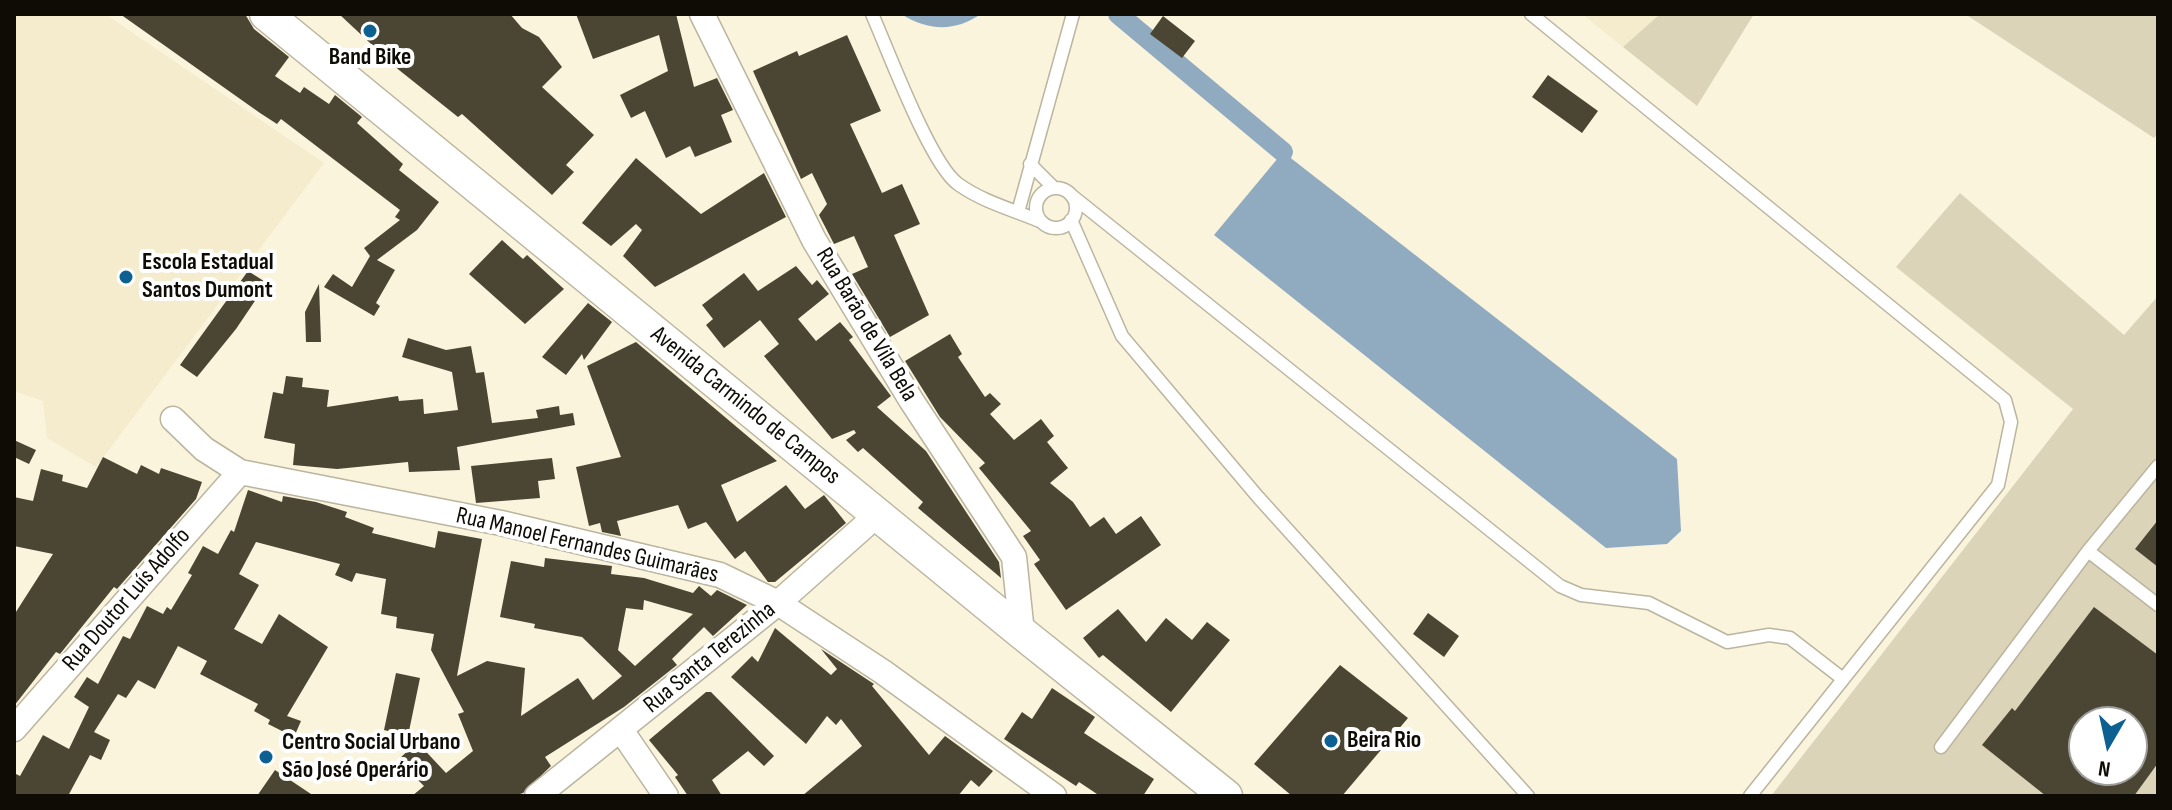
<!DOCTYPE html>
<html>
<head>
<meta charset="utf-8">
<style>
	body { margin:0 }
	#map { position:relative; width:2172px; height:810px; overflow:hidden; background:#faf4dd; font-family:"Sofia Sans Condensed",sans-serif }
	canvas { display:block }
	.frame { position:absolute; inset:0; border:16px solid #0e0c05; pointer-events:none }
	.north { position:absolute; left:2068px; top:706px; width:80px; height:80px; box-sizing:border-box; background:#fff; border:2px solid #9f9e9b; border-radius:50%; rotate:189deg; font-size:22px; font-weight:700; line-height:32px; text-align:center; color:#0e0c05 }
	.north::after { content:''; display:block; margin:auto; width:28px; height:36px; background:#0d6192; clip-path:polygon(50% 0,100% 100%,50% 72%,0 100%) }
</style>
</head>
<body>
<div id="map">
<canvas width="2172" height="810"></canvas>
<div class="frame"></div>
<div class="north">N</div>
</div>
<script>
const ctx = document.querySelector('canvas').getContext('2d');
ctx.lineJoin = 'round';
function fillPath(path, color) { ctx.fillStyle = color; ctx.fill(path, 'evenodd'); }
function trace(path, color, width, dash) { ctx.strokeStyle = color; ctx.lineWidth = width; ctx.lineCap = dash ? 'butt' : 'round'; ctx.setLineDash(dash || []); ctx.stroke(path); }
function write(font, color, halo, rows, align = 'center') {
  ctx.font = font + ' "Sofia Sans Condensed",sans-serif'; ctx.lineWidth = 8; ctx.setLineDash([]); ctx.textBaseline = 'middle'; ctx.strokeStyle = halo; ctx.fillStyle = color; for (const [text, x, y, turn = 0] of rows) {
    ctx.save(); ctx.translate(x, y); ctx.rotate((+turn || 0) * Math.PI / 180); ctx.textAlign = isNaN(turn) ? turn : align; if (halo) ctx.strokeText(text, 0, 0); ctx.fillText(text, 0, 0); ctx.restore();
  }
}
fillPath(new Path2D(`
	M 14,14 L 105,14 L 324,163 L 96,467 L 47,438 L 43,401 L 14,391 Z
	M 1582,14 L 1660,14 L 1623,47 Z`), '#f4eccd');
fillPath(new Path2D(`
	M 1660,14 L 1754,14 L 1697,106 L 1623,47 Z
	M 1965,14 L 2158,14 L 2158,133 L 2154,138 Z
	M 1960,193 L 2124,335 L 2158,296 L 2158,796 L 1771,796 L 2073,409 L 1896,267 ZM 2084,722 L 2132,722 L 2132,770 L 2084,770 Z`), '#dcd4b9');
fillPath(new Path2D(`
	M 901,14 L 981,14 C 955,32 928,31 901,14 Z
	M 1283,152 L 1677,459 L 1681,531 L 1667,544 L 1606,548 L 1214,235 Z`), '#90aabf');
trace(new Path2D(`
	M 1118,14 L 1283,152`), '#90aabf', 20);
fillPath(new Path2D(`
	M 120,14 L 245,14 L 254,29 L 289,57 L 275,76 L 300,93 L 304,87 L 329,104 L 335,95 L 362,117 L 357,123 L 403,164 L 399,170 L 439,202 L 417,230 L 377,260 L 395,270 L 376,303 L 380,306 L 374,316 L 324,287 L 333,274 L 352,287 L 370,256 L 364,248 L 400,220 L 395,217 L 400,210 L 281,119 L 277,124 L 260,113 Z
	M 339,14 L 510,14 L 522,28 L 539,37 L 562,67 L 542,87 L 594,135 L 566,165 L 574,172 L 552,195 L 462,114 L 458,117 L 399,70 Z
	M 576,14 L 676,14 L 694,87 L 717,78 L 733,110 L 721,115 L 732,142 L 695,157 L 690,146 L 666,158 L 645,111 L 631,118 L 620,95 L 668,71 L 659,35 L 593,59 Z
	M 1163,16 L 1195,41 L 1182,58 L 1150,34 Z
	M 847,35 L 881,111 L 850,124 L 882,193 L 902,184 L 920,224 L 894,235 L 929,315 L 890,337 L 852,274 L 868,267 L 854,236 L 834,244 L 819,215 L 827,204 L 812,173 L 801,179 L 753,71 L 797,51 L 799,56 Z
	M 1548,75 L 1598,111 L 1582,133 L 1532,97 Z
	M 636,158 L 701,214 L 764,173 L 786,217 L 655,287 L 623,256 L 642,230 L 636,224 L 611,246 L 582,223 Z
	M 502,240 L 523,259 L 527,255 L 564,289 L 525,324 L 469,274 Z
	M 796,266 L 812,285 L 817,280 L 829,294 L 798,319 L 816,341 L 840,322 L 853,337 L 849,340 L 891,396 L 877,407 L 926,451 L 999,562 L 1001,578 L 918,508 L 923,502 L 863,448 L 858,452 L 846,440 L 856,433 L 854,430 L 832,439 L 764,356 L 779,344 L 760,320 L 724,348 L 706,325 L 713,319 L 702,305 L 744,273 L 758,291 Z
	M 248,271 L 267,283 L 236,329 L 197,377 L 180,365 Z
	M 319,284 L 321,342 L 306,342 L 305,312 Z
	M 588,303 L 612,322 L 584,360 L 582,354 L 566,375 L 542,357 Z
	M 950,334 L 962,354 L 958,357 L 985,397 L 990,393 L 1001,404 L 990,414 L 1014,440 L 1041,419 L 1054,436 L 1047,442 L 1068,468 L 1050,483 L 1073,502 L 1090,527 L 1104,517 L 1116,534 L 1141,516 L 1161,545 L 1066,610 L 1034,564 L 1040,560 L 1023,536 L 1031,531 L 979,468 L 985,463 L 940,417 L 905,361 Z
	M 408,338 L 446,350 L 471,346 L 476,373 L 484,372 L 492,423 L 538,418 L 536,410 L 559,406 L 560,415 L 573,413 L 575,425 L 457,447 L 460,470 L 409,472 L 408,462 L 337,469 L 293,465 L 295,444 L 264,438 L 273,392 L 283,394 L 286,376 L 303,378 L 302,387 L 329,390 L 327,407 L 398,396 L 399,401 L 423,399 L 424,414 L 458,410 L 452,372 L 402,357 Z
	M 636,342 L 777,461 L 721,485 L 737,522 L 786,485 L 805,509 L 824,495 L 846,523 L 775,582 L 768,582 L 745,551 L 735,559 L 706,522 L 688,529 L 678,505 L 617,521 L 621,536 L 602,532 L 600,523 L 589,526 L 576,467 L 621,457 L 587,366 Z
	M 14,440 L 36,450 L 29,464 L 14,457 Z
	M 103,457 L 137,474 L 141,465 L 159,474 L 161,468 L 202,482 L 196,499 L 117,589 L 114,587 L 60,654 L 56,652 L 14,706 L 14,615 L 53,554 L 14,546 L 14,497 L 33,501 L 41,469 L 63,475 L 62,481 L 87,488 Z
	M 552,458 L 555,479 L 538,481 L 540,498 L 476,503 L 471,466 Z
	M 248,490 L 282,502 L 283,496 L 316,502 L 347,512 L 345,517 L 374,528 L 372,533 L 435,548 L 438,531 L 482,539 L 457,676 L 487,661 L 525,668 L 521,716 L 578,678 L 593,700 L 622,676 L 582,637 L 534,628 L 535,624 L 500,617 L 511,561 L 544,567 L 545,558 L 612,566 L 611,574 L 644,578 L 693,593 L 699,586 L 711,596 L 717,590 L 747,605 L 713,636 L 704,627 L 672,659 L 677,665 L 624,707 L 545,757 L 551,766 L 523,793 L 514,796 L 412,796 L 424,786 L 398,760 L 417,742 L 446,773 L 473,751 L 458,714 L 464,712 L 431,650 L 434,634 L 396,628 L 397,617 L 381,614 L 386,579 L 356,573 L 352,582 L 335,575 L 340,564 L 256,542 L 239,574 L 259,585 L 234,629 L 262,644 L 279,614 L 328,647 L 287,716 L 301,721 L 294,737 L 268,724 L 270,720 L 254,711 L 258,704 L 200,674 L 207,661 L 178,646 L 155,689 L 138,680 L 126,698 L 118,694 L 94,732 L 110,740 L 101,760 L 90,755 L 68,796 L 14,796 L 14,773 L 20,776 L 43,735 L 69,749 L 89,707 L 74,697 L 87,677 L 98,684 L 123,636 L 130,639 L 147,606 L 163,614 L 167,607 L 171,610 L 192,575 L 188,573 L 203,546 L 218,554 L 231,530 L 234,532 ZM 644,600 L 693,614 L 635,666 L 618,650 L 626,608 L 643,610 Z
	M 2158,520 L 2158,567 L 2135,549 Z
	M 2094,607 L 2158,655 L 2158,763 L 2134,796 L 2046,796 L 1982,745 L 2012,708 L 2015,711 ZM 2084,722 L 2132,722 L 2132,770 L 2084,770 Z
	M 1118,609 L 1146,642 L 1166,618 L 1192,640 L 1207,622 L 1230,640 L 1171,712 L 1103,655 L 1099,658 L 1083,638 Z
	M 1428,613 L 1459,636 L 1444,657 L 1413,634 Z
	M 775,628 L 831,675 L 837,669 L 821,649 L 874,684 L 872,686 L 929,755 L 945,736 L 993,771 L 979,787 L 971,780 L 958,796 L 802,796 L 862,746 L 841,719 L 836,725 L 827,716 L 806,744 L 731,677 L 752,656 L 758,662 Z
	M 1340,665 L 1408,718 L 1342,796 L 1292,796 L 1254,764 Z
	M 396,673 L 420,678 L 408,736 L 384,730 Z
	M 1052,688 L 1095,717 L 1084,733 L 1154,779 L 1143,796 L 1100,796 L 1079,782 L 1076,786 L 1004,739 L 1022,712 L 1032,719 Z
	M 706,692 L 711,692 L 774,756 L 764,766 L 748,751 L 712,780 L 722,796 L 688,796 L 675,777 L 678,775 L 649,740 Z
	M 275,770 L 314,796 L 257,796 Z`), '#4b4633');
const service = new Path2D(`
	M 872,14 C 888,50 930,164 958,184 C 983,202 1014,210 1042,222
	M 1531,14 L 2005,400 L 2011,422 L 1998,485 L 1750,796
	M 1030,164 L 1054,188
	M1036 208a20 20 0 1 1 40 0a20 20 0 1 1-40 0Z
	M 1071,195 L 1560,586 L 1581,595 L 1649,603 L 1727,642 L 1769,635 L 1790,638 L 1843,679
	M 1018,212 L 1073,14
	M 1071,220 L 1122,336 L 1258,497 L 1528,796
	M 2088,551 L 2158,605
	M 1941,747 L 2088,551 L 2158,466`);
const minor = new Path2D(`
	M 702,14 L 814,240 L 911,400 L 1014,557 L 1022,633
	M 173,419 L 204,449 L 240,472 L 501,523 L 720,575 L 778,603 L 883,672 L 1054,796
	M 14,729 L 240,472
	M 621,730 L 666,796
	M 537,796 L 778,603 L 877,515`);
const secondary = new Path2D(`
	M 266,14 L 1022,633 L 1226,796`);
trace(service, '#bbb59f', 15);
trace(minor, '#bbb59f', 27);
trace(secondary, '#bbb59f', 35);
trace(service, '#fff', 12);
trace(minor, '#fff', 24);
trace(secondary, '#fff', 32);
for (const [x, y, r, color] of [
	[370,31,8,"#0d6192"],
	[126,277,8,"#0d6192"],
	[1331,741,8,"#0d6192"],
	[266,757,8,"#0d6192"]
]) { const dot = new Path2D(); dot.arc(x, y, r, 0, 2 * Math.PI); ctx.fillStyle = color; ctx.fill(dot); trace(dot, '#fff', 3); }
write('bold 24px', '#0e0c05', '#fff', [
	["Band Bike",370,58,"center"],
	["Escola Estadual",142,263],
	["Santos Dumont",142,291],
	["Beira Rio",1347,741],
	["Centro Social Urbano",282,743],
	["São José Operário",282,771]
], 'left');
write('24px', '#0e0c05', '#fff', [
	["Rua Barão de Vila Bela",866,325,59],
	["Avenida Carmindo de Campos",745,406,39],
	["Rua Manoel Fernandes Guimarães",587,546,13],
	["Rua Doutor Luís Adolfo",127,600,-49],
	["Rua Santa Terezinha",710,658,-39]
]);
</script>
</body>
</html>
